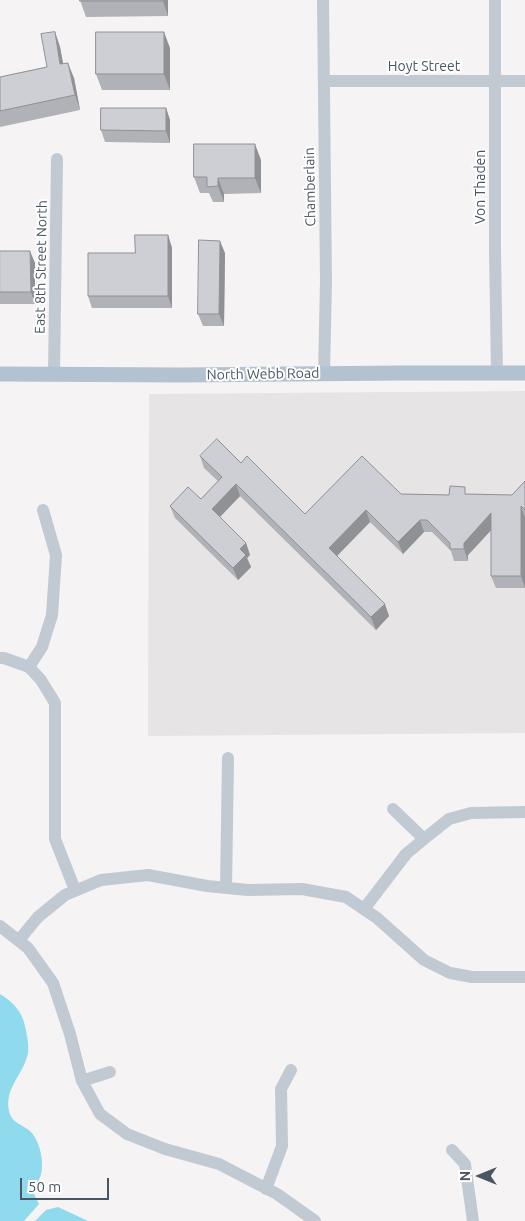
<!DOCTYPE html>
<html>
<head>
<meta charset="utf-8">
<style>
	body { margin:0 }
	#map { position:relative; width:525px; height:1221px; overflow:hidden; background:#f5f3f3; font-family:Ubuntu,sans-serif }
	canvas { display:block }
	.north { position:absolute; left:455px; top:1151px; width:50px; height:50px; -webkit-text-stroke:4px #fff; paint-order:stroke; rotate:270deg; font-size:14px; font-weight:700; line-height:20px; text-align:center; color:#4a5661 }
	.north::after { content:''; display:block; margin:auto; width:18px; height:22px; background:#4a5661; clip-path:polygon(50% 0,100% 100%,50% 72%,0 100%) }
	.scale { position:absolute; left:20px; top:1178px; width:89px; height:22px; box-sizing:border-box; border:2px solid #4a5661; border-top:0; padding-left:6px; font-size:15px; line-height:18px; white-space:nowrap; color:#4a5661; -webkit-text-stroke:4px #fff; paint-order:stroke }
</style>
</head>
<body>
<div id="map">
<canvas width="525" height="1221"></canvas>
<div class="north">N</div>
<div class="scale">50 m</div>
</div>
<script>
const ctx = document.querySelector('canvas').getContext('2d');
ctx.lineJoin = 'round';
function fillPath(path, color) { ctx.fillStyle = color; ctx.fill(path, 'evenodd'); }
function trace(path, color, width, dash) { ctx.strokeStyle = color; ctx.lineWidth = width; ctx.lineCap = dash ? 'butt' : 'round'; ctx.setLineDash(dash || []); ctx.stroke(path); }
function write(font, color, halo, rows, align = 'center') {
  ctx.font = font + ' Ubuntu,sans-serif'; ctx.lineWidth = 4; ctx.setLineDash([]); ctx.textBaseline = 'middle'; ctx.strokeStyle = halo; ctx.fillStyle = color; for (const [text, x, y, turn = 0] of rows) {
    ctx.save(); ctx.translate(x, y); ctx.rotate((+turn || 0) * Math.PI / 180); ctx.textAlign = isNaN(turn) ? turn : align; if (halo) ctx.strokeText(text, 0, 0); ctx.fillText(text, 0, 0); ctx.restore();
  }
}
fillPath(new Path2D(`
	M 525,391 L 525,733 L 148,736 L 149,394 Z`), '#e6e4e5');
fillPath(new Path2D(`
	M 0,994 C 13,1002 22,1011 25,1026 C 27,1035 29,1044 28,1053 C 24,1074 4,1088 9,1111 C 12,1124 23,1124 31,1132 C 41,1143 47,1170 37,1183 C 35,1185 33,1186 31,1188 L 39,1204 L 24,1221 L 0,1221 Z
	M 58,1207 L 88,1221 L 35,1221 L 46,1210 Z`), '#90daee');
trace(new Path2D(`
	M 323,0 L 326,281 L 324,374
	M 495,0 L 495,251 L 497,373
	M 324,81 L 525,81
	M 54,374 L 57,159
	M 0,658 L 4,658 L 29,667 L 41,680 L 55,703 L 55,839 L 75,890
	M 29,667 L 42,647 L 52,615 L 56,555 L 43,510
	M 393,809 L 424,839
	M 226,888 L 228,758
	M 364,909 L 406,854 L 424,839 L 449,819 L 471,813 L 525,812
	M 0,926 L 28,948 L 53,983 L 70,1034 L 82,1081 L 100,1114 L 127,1134 L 165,1149 L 219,1164 L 277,1194 L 315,1221
	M 19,940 L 38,917 L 65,895 L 101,880 L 148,875 L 207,886 L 248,890 L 302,889 L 346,897 L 377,918 L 424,960 L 450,973 L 472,977 L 525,977
	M 82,1081 L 110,1072
	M 452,1150 L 465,1164 L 473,1221
	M 266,1189 L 282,1146 L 281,1089 L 291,1070`), '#c1cad2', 12);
trace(new Path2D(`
	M 0,374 L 182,375 L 401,373 L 525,373`), '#b3c2d1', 15);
fillPath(new Path2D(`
	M 80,0 L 168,0 L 168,16 L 86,17 Z
	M 55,32 L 60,47 L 63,64 L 74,78 L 80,110 L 0,127 L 0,77 L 47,67 Z
	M 170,48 L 170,90 L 102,90 L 96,74 Z
	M 166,108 L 170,120 L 170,143 L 105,142 L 101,130 Z
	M 261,160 L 261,193 L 224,194 L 224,202 L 213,202 L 209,193 L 200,193 L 194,177 Z
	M 168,235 L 172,248 L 172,308 L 92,308 L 88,296 L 135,253 Z
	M 0,251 L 35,263 L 35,304 L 0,304 Z
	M 225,253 L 224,326 L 203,326 L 198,314 Z
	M 200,456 L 241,463 L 305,514 L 401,494 L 449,495 L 468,494 L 512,495 L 525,481 L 525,588 L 496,588 L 491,576 L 491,530 L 468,555 L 468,561 L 454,561 L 451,551 L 432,532 L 424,532 L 403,554 L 370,522 L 337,556 L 389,616 L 376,630 L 240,496 L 220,517 L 246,543 L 250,555 L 247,558 L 251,567 L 238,580 L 175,518 L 170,506 L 201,499 L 218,481 L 204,468 Z`), '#b0b2b7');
fillPath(new Path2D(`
	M 163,0 L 168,0 L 168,16 L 163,1 Z
	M 55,32 L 60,47 L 66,79 L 60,64 Z
	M 164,32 L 170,48 L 170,90 L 164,74 Z
	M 68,63 L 74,78 L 80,110 L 75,95 Z
	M 166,108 L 170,120 L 170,143 L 166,131 Z
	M 255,144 L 261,160 L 261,193 L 255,178 Z
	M 218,178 L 224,194 L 224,202 L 218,186 Z
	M 168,235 L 172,248 L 172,308 L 168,296 Z
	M 220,241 L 225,253 L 224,326 L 219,314 Z
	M 30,251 L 35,263 L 35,304 L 31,292 Z
	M 236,484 L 240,496 L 216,521 L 212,509 Z
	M 521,506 L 525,518 L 525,588 L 521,576 Z
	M 366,510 L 370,522 L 333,560 L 329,548 Z
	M 491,513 L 496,525 L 468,555 L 468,561 L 464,549 L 464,543 Z
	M 420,520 L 424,532 L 403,554 L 398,542 Z
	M 246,543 L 250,555 L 247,558 L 251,567 L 238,580 L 233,568 L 240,549 Z
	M 385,604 L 389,616 L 376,630 L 371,617 Z`), '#909195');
const building = new Path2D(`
	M 80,0 L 163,0 L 163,1 L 80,1 Z
	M 55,32 L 60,64 L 68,63 L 75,95 L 0,111 L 0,77 L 47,67 L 41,34 Z
	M 96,32 L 164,32 L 164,74 L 96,74 Z
	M 101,108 L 166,108 L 166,131 L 101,130 Z
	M 194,144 L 255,144 L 255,178 L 218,178 L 218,186 L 207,187 L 207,177 L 194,177 Z
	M 135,235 L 168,235 L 168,296 L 88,296 L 88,253 L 135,253 Z
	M 199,240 L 220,241 L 219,314 L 198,314 Z
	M 0,251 L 30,251 L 31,292 L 0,292 Z
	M 217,439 L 241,463 L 247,456 L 305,514 L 362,456 L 401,494 L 449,495 L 450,486 L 465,487 L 465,494 L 512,495 L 525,481 L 525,510 L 521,506 L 521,576 L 491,576 L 491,513 L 464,543 L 464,549 L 450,549 L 450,543 L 427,520 L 420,520 L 398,542 L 366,510 L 329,548 L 385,604 L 371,617 L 236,484 L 212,509 L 246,543 L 240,549 L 246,555 L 233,568 L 170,506 L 188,487 L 201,499 L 222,477 L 200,456 Z`);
fillPath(building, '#cdcfd5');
trace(building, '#909195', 1);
write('14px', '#4a5661', '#fff', [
	["Hoyt Street",424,66],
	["Chamberlain",310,187,-91],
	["Von Thaden",480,187,-90],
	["East 8th Street North",41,267,-89],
	["North Webb Road",263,374,-1]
]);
</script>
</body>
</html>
